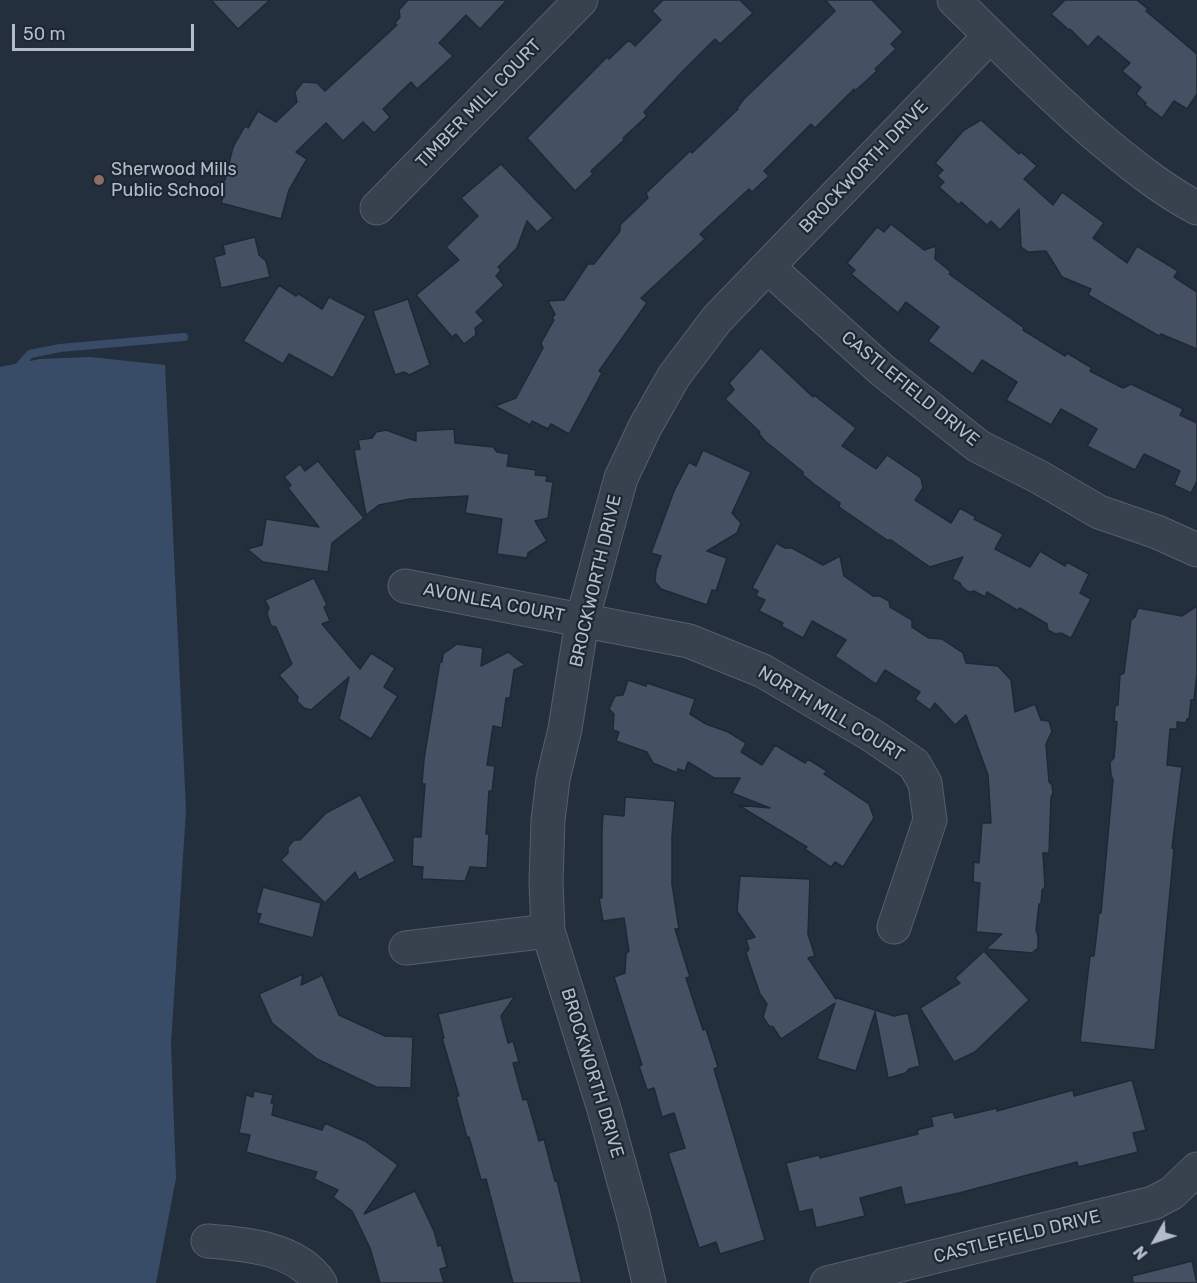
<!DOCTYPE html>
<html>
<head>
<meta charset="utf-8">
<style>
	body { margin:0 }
	#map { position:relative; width:1197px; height:1283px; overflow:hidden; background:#242f3e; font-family:Rubik,sans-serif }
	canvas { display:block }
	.north { position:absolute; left:1125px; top:1211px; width:60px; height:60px; -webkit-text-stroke:4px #1d2633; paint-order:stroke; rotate:231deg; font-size:16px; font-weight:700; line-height:24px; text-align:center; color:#b4bcc9 }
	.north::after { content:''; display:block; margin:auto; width:21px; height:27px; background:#b4bcc9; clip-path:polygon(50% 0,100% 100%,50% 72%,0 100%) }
	.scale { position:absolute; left:12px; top:24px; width:182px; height:27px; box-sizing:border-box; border:3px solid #b4bcc9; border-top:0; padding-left:8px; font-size:18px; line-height:21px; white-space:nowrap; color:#b4bcc9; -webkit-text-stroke:4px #1d2633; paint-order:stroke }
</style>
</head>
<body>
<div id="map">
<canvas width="1197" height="1283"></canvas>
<div class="north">N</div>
<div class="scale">50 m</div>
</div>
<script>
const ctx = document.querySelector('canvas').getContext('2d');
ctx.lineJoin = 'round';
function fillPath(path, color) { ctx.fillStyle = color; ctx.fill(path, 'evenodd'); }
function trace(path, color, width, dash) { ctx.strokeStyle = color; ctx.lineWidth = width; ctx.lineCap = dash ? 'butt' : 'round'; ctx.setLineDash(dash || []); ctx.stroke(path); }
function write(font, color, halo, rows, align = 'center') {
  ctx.font = font + ' Rubik,sans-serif'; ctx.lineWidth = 4.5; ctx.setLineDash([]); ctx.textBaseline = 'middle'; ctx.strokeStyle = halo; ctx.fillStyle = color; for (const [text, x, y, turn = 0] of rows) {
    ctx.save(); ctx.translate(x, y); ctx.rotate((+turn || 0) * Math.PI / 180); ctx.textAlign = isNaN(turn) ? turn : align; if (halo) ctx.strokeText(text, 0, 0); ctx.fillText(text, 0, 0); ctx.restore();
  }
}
fillPath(new Path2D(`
	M 90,357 L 165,365 L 186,810 L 171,1043 L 176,1178 L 156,1283 L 0,1283 L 0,367 L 40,359 Z`), '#394c67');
trace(new Path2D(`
	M 16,370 L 30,354 L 60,348 L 184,337`), '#394c67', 8);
const building = new Path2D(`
	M 211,0 L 270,0 L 238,29 Z
	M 408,0 L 507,0 L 480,29 L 466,15 L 439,43 L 453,56 L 417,89 L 411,82 L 383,109 L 390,117 L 374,133 L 363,122 L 343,141 L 326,123 L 296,152 L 307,159 L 289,190 L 281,219 L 221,203 L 224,194 L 214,184 L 225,180 L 233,147 L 245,126 L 248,128 L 258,111 L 276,122 L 297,102 L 295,92 L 303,82 L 317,83 L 325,91 L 397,25 L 395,23 L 400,17 L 399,10 Z
	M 663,0 L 740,0 L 753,13 L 720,44 L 715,39 L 685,69 L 644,112 L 647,116 L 623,138 L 624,140 L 591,171 L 593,174 L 575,191 L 527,138 L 607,57 L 609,59 L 629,40 L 635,46 L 661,20 L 652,11 Z
	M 825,0 L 872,0 L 903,32 L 891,44 L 896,49 L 875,69 L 877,71 L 855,91 L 854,89 L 815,128 L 811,124 L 764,171 L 769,176 L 752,192 L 749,189 L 700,234 L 705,239 L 641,298 L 647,303 L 599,371 L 602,373 L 569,434 L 551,424 L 548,429 L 532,421 L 530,425 L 495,406 L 516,398 L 543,348 L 541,343 L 554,320 L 552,318 L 555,314 L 548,301 L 564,300 L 588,264 L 594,264 L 620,231 L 620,225 L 648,198 L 646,193 L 690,151 L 692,153 L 738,109 L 737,108 L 744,99 L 835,11 Z
	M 1065,0 L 1137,0 L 1148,9 L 1146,11 L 1197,54 L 1197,94 L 1187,109 L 1174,101 L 1162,118 L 1145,105 L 1146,103 L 1136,94 L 1141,87 L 1122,71 L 1130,63 L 1098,36 L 1088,47 L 1070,29 L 1069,30 L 1051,14 Z
	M 981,120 L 1019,154 L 1021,152 L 1037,166 L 1024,179 L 1053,205 L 1062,192 L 1104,223 L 1093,238 L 1127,263 L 1137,246 L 1178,271 L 1174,277 L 1197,292 L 1197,349 L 1161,334 L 1159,336 L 1088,295 L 1091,289 L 1062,277 L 1046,251 L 1028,252 L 1021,247 L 1019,209 L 1000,230 L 991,221 L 987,225 L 961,202 L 959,205 L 939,187 L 944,182 L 937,176 L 943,170 L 935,163 L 964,130 Z
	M 501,164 L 553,218 L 537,232 L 527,221 L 517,248 L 498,267 L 501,270 L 496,276 L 504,285 L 476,312 L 484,321 L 475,328 L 476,335 L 464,344 L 456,334 L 452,337 L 416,295 L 459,260 L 446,247 L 478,216 L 461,198 Z
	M 891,224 L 924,250 L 936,246 L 935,259 L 951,272 L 949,274 L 1024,328 L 1023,330 L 1065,356 L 1067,353 L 1092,368 L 1090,371 L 1123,388 L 1131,384 L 1183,409 L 1180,415 L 1197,423 L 1197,481 L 1191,493 L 1174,485 L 1180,471 L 1144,454 L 1135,470 L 1087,446 L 1097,429 L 1061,409 L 1051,425 L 1006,400 L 1017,382 L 982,360 L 973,374 L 928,341 L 939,327 L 906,302 L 898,313 L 851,274 L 855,270 L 847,263 L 877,227 L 884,232 Z
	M 255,237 L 259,255 L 266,261 L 270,277 L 221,288 L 214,257 L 225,254 L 223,245 Z
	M 279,285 L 296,296 L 299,294 L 322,309 L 329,297 L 366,316 L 333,378 L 289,354 L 283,364 L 243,341 Z
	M 408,299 L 430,365 L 409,375 L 404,372 L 395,375 L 373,311 Z
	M 761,348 L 813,397 L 814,395 L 856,428 L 842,446 L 876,469 L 887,455 L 921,478 L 923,488 L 915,500 L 951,523 L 960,508 L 976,517 L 974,519 L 1003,534 L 995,549 L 1030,567 L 1040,551 L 1065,566 L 1067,562 L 1089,574 L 1080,593 L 1091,599 L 1071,638 L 1061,633 L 1055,634 L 1048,630 L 1047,624 L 1020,608 L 1017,610 L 987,592 L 985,597 L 974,591 L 969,592 L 962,587 L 960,583 L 952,579 L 963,557 L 930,567 L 891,540 L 887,540 L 839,507 L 840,503 L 814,484 L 803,475 L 803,472 L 765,441 L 759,434 L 760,432 L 725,399 L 734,390 L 729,383 Z
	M 454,429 L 455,443 L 493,447 L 497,452 L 509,454 L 507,466 L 536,470 L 535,475 L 547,476 L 546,481 L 553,482 L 548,518 L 535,521 L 547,541 L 528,553 L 527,558 L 497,554 L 502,519 L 465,513 L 468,496 L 410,499 L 379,505 L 366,515 L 354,450 L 360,449 L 358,440 L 372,438 L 376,432 L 386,430 L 416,441 L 416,431 Z
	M 703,450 L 751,472 L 732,513 L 741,523 L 737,533 L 707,551 L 727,558 L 716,591 L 712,590 L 707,605 L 661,589 L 655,582 L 656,570 L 661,556 L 651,553 L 674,491 L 689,462 L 696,466 Z
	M 318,461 L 364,518 L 332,543 L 328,572 L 263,562 L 247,549 L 262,545 L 266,519 L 319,527 L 288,488 L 291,485 L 284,477 L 300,464 L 305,471 Z
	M 776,543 L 785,548 L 792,548 L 823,565 L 840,556 L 844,576 L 873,596 L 880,596 L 889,601 L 890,607 L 912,620 L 912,627 L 929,638 L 942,639 L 963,653 L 966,663 L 998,666 L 1011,680 L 1015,712 L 1035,704 L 1041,720 L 1049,721 L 1052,731 L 1046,744 L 1049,782 L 1052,785 L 1053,794 L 1051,797 L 1049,853 L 1043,853 L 1045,887 L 1042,890 L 1041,904 L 1039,904 L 1036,930 L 1038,936 L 1038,948 L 1032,953 L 986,949 L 1002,934 L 976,932 L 980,883 L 973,882 L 974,862 L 979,863 L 982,823 L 991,823 L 988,775 L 966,715 L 955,725 L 935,703 L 930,710 L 915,699 L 920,692 L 885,670 L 876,684 L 835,656 L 846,640 L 812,621 L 803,638 L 781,626 L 783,623 L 759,611 L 765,600 L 756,596 L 758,591 L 752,588 Z
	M 314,578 L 327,605 L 324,607 L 330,621 L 322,624 L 360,669 L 371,653 L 395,668 L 384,687 L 398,696 L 371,739 L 339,719 L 349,677 L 311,710 L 304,708 L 297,701 L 298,697 L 279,675 L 292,664 L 276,627 L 271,626 L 267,613 L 269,608 L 265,600 Z
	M 1197,606 L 1197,673 L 1194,700 L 1191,700 L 1189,719 L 1187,719 L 1186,723 L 1177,722 L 1177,729 L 1170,729 L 1167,765 L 1182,767 L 1172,848 L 1174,849 L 1155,1050 L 1080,1042 L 1090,956 L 1094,956 L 1099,913 L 1101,913 L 1113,780 L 1111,775 L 1110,762 L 1114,758 L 1117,722 L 1114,721 L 1115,706 L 1118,705 L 1120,675 L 1124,673 L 1131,620 L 1135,617 L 1138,608 L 1182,616 Z
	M 457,644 L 483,648 L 481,666 L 508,652 L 525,665 L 514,670 L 510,698 L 506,698 L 502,728 L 493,726 L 487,765 L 495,766 L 492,791 L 489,791 L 486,834 L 489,834 L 487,868 L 470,867 L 465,881 L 422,879 L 423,867 L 412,866 L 413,837 L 421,837 L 425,784 L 422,784 L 424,759 L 440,662 L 442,662 L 443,654 Z
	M 628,680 L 646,686 L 647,683 L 695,699 L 690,714 L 706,724 L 728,732 L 746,743 L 741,752 L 762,765 L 775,745 L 805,763 L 808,759 L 827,771 L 824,774 L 869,804 L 874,818 L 843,867 L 835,862 L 831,867 L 805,849 L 807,847 L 738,805 L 770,808 L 732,793 L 740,778 L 714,778 L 688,762 L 685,771 L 678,769 L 677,773 L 653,763 L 647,752 L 616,741 L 619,732 L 613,730 L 614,714 L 609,709 L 615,696 L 623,695 Z
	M 360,795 L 395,861 L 359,880 L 355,872 L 325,903 L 281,860 L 288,853 L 288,847 L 294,840 L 300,840 L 326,813 Z
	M 625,797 L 675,801 L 672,836 L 672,884 L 679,929 L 675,929 L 690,977 L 686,978 L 703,1030 L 706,1029 L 718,1067 L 714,1069 L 765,1240 L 720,1254 L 716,1242 L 699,1248 L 668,1153 L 685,1148 L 674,1113 L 662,1117 L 654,1088 L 647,1090 L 639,1066 L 642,1065 L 614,977 L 625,973 L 626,954 L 629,951 L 624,918 L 603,921 L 599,898 L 602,898 L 602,830 L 603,814 L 624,816 Z
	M 740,876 L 810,879 L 808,934 L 815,956 L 808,958 L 836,999 L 837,998 L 894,1016 L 908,1013 L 920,1066 L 909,1069 L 906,1073 L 888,1078 L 875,1012 L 856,1071 L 817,1059 L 835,1003 L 781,1039 L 773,1027 L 769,1026 L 763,1017 L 767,1004 L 760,994 L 746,953 L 749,949 L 746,940 L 755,937 L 737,911 Z
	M 263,887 L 321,903 L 313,938 L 258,923 L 261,914 L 256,913 Z
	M 984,951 L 1029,1000 L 975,1052 L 954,1062 L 920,1008 L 960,983 L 955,978 Z
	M 303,974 L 301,985 L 322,975 L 339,1015 L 385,1036 L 413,1037 L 411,1088 L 376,1087 L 317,1059 L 272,1023 L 259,994 Z
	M 515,996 L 501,1016 L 508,1043 L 513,1041 L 519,1062 L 513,1063 L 523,1100 L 527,1099 L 539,1141 L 544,1139 L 555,1181 L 557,1181 L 582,1283 L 513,1283 L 486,1179 L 481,1180 L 469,1137 L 467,1138 L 456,1096 L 459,1096 L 442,1038 L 444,1038 L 438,1014 Z
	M 1132,1080 L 1146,1130 L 1133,1133 L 1138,1152 L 1078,1167 L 1077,1162 L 959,1193 L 905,1205 L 901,1187 L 860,1198 L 865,1216 L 816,1228 L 812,1209 L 799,1212 L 786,1163 L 819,1155 L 820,1158 L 918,1134 L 917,1130 L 933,1126 L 931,1117 L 953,1112 L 955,1118 L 997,1108 L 997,1111 L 1073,1090 L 1074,1096 Z
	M 254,1091 L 273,1095 L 271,1103 L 274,1103 L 272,1115 L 322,1130 L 325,1123 L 365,1141 L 398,1165 L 364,1214 L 415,1191 L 434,1231 L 438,1246 L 441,1245 L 447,1267 L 440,1269 L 444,1283 L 380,1283 L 370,1248 L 352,1211 L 333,1197 L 338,1190 L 314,1179 L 317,1172 L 246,1152 L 250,1135 L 239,1133 L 246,1095 L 253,1097 Z
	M 1192,1261 L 1197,1283 L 1133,1283 L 1132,1276 Z`);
fillPath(building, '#455162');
trace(building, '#1f2835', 1.5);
const minor = new Path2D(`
	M 954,0 C 1001,46 1047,93 1097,136 C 1128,162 1161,189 1197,208
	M 377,208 L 581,0
	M 768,267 L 882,370 L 978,446 L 1039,477 L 1099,512 L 1157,532 L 1197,550
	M 405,586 L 689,641 L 763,671 L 873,736 L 914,764 L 925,783 L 930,820 L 894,927
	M 406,948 L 548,931
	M 208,1241 C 246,1244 297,1248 320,1283
	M 649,1283 L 634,1218 L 604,1109 L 548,931 L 546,882 L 548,820 L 553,779 L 565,729 L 582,621 L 603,543 L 621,478 L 645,427 L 674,376 L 717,319 L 990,36
	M 827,1283 L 1153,1203 L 1172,1193 L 1197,1169`);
trace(minor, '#565f6c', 35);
trace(minor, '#38414e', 33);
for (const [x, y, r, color] of [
	[99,180,6,"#8d6e63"]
]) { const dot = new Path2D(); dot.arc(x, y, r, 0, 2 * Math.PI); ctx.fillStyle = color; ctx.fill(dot); trace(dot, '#1d2633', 2); }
write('18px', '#b4bcc9', '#1d2633', [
	["TIMBER MILL COURT",479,104,-46],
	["BROCKWORTH DRIVE",864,167,-46],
	["CASTLEFIELD DRIVE",910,389,39],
	["BROCKWORTH DRIVE",596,581,-77],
	["AVONLEA COURT",494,603,11],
	["NORTH MILL COURT",831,714,31],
	["BROCKWORTH DRIVE",592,1073,73],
	["CASTLEFIELD DRIVE",1017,1237,-14]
]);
write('18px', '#b4bcc9', '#1d2633', [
	["Sherwood Mills",111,170],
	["Public School",111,191]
], 'left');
</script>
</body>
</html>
